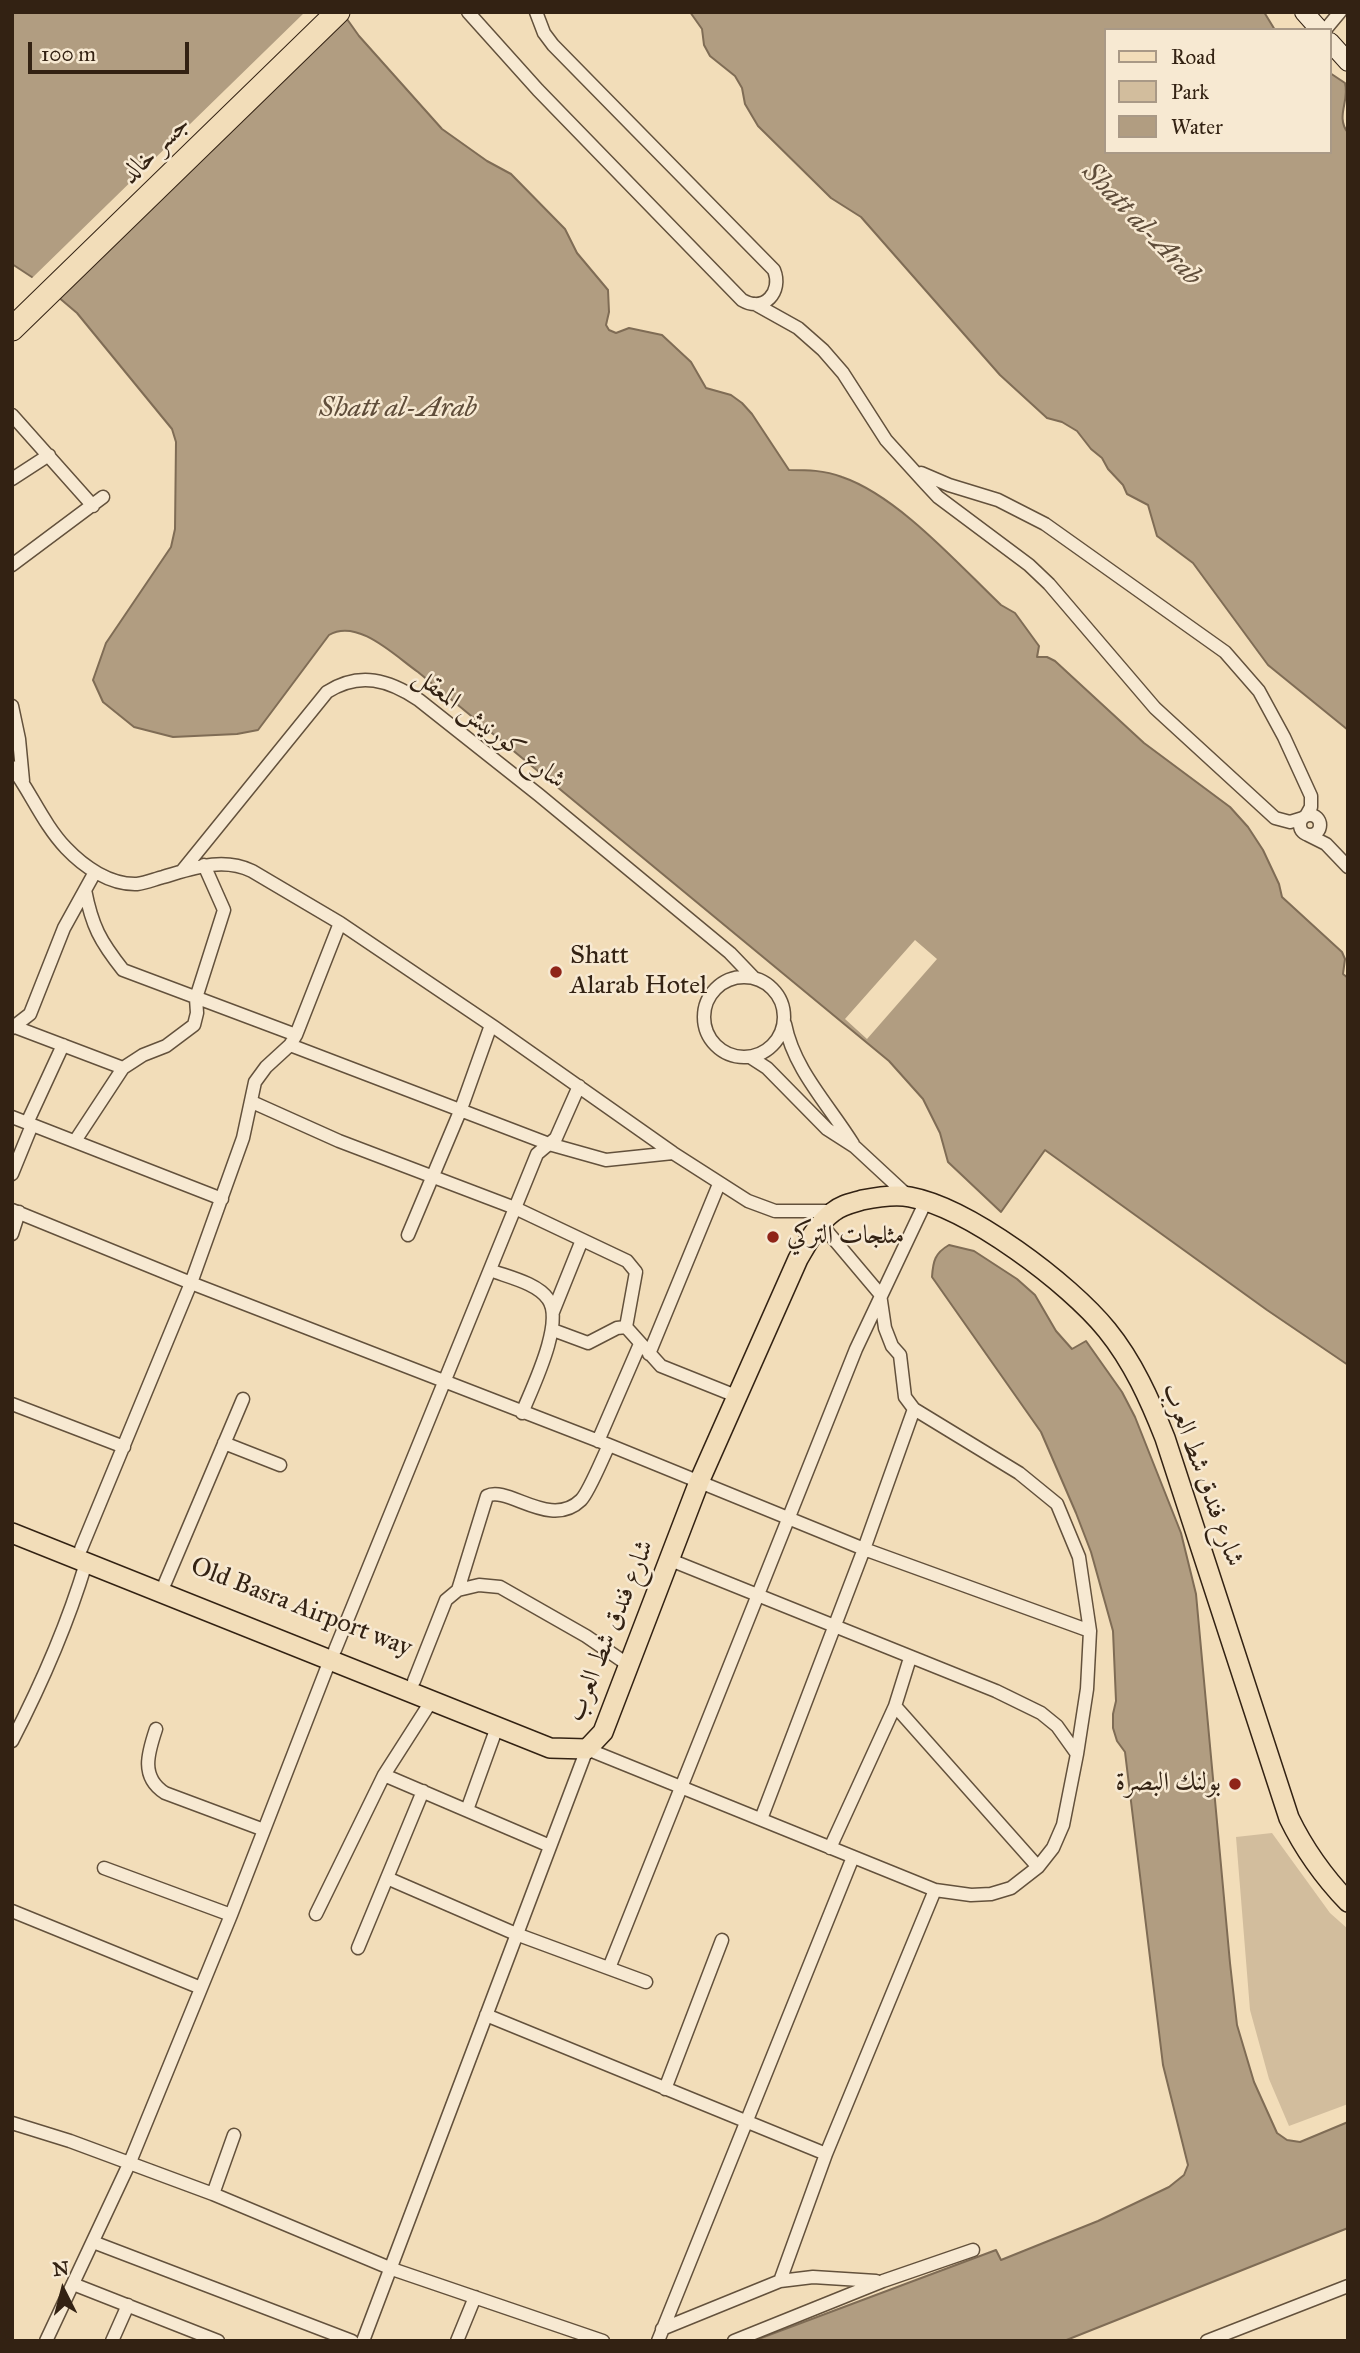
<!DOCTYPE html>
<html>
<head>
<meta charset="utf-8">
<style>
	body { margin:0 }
	#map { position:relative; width:1360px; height:2353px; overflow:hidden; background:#f2ddb9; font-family:"IM FELL Great Primer",serif }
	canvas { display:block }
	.frame { position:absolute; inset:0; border:14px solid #332213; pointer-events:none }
	.legend { position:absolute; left:1104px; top:28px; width:228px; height:126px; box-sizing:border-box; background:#f7e9d2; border:2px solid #a99986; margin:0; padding:9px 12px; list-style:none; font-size:21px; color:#332213 }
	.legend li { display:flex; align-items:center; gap:14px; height:35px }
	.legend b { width:35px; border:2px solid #a99986 }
	.north { position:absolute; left:28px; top:2255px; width:70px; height:70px; -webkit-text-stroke:5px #f7e9d2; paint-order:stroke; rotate:354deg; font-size:19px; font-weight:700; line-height:28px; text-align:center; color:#332213 }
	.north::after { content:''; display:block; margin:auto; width:24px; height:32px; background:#332213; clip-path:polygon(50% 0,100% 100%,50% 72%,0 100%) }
	.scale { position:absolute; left:28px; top:42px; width:161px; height:32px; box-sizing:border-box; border:4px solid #332213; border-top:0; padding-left:9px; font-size:21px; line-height:24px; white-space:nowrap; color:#332213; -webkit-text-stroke:5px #f7e9d2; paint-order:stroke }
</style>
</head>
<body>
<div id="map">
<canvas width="1360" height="2353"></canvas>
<div class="frame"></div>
<ul class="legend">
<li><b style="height:9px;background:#f2ddb9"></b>Road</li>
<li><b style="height:19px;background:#d2bd9d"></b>Park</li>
<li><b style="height:19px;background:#b19d81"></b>Water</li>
</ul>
<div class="north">N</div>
<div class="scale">100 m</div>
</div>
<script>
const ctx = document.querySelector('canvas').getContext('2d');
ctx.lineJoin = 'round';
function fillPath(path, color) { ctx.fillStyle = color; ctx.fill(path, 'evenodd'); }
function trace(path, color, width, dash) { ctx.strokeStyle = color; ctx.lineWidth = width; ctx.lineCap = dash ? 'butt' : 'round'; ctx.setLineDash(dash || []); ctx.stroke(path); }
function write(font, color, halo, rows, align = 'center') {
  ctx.font = font + ' "IM FELL Great Primer",Amiri,serif'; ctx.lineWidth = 5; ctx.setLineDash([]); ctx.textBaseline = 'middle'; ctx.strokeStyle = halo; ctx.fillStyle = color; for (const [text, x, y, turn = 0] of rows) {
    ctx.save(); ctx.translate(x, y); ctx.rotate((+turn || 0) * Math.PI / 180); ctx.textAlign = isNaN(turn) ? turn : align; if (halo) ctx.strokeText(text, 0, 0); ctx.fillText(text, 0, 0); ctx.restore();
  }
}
fillPath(new Path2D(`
	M 1272,1833 L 1330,1913 L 1348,1929 L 1348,2104 L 1289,2126 L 1269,2079 L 1250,2010 L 1236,1837 Z`), '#d2bd9d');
const water = new Path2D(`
	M 12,12 L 342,12 L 359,36 L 442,129 L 487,161 L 511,174 L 565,229 L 577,253 L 608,290 L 609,312 L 606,325 L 609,330 L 616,333 L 629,328 L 662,335 L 691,362 L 706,388 L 731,395 L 742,403 L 752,414 L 789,470 C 807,470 824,470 842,477 C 898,496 958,564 1001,605 L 1015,613 L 1039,646 L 1037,657 L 1047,657 L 1055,661 L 1144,743 L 1230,807 L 1248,827 L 1263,850 L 1279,884 L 1282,897 L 1342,952 L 1345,959 L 1343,974 L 1348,978 L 1348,1365 L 1267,1310 L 1045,1150 L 1001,1212 L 948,1162 L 940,1133 L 923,1099 L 889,1061 L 418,672 C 395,656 358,618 329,635 L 258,730 L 237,734 L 173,737 L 134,727 L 103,702 L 93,680 L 106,643 L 171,547 L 175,529 L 176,442 L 172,429 L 77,313 L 44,285 L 12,264 Z
	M 690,12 L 1264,12 L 1275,30 L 1106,30 L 1106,152 L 1330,152 L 1330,73 L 1345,83 C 1350,101 1335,116 1348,133 L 1348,730 L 1268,665 L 1193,563 L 1157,536 L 1148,505 L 1127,494 L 1123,485 L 1108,469 L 1102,458 L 1091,449 L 1077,431 L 1062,422 L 1047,418 L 1000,375 L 861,217 L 831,198 L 758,126 L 745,104 L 742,88 L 735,76 L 710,56 L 704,45 L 702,29 Z
	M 949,1245 L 974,1251 L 1017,1279 L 1035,1295 L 1056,1331 L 1072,1349 L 1086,1341 L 1122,1392 L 1135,1417 L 1181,1533 L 1196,1594 L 1230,1963 L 1237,2025 L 1254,2082 L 1277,2133 L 1287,2140 L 1300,2142 L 1348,2122 L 1348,2228 L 1064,2341 L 753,2341 L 996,2250 L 1001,2260 L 1098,2221 L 1169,2187 L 1184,2175 L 1188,2165 L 1163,2065 L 1125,1752 L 1117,1741 L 1113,1728 L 1113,1714 L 1116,1701 L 1113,1631 L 1091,1552 L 1076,1513 L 1041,1432 L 932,1277 C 933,1261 935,1253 949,1245 Z`);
fillPath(water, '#b19d81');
trace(water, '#7f6c55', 2);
fillPath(new Path2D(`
	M 305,12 L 346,12 L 42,288 L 30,280 Z
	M 915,940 L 937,959 L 867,1039 L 845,1019 Z`), '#f2ddb9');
const street = new Path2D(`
	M 468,12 L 538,90 L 742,300 C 764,313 783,292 774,270 L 553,45 L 544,33 L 536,12
	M 1325,30 L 1340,12
	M 755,304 L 798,328 L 823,350 L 843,373 L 886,440 L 925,483 L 938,497 L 1029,565 L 1049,584 L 1155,708 L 1275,818 L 1290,822 L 1303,818
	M 12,415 L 93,506
	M 921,473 L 949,485 L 998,500 L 1045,524 L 1225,652 L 1259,691 L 1284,737 L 1311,796 L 1311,807 L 1306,816
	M 12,479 L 49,455
	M 12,565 L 103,497
	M 12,706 L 19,739 L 23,781
	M 12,767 C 31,793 44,825 66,848 C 84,867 110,885 137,884 C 146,883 155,879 163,877 C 194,868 222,857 252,871 L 340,923 L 494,1027 L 673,1153 L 748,1201 L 775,1211 L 833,1211
	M1300 825a10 10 0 1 1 20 0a10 10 0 1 1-20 0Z
	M 1308,835 L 1326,844 L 1348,867
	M 182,871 L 327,692 C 360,671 389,680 419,700 L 539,795 L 730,953 L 753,977
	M 85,890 C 92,926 100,941 123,970 L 296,1035
	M704 1017a40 40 0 1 1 80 0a40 40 0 1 1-80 0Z
	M 785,1024 C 794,1070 829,1105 853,1144
	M 15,1027 L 123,1068
	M 12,1028 L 30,1014 L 64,928 L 95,872
	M 290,1045 L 549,1144 L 606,1160 L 673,1153
	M 750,1057 L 767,1068 L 827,1129 L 855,1147 L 909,1197
	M 252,1102 L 339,1141 L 515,1208 L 627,1261 L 636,1272 L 626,1327 L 661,1366 L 736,1396
	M 12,1117 L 222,1199
	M 27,1123 L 63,1045
	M 75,1141 L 123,1068 L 143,1055 L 166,1046 L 194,1025 L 197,1013 L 196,998 L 224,910 L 204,865
	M 12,1174 L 32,1125
	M 12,1210 L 191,1283 L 609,1445 L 864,1549 L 1090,1631
	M 12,1234 L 19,1212
	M 408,1235 L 461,1109 L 491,1025
	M 490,1270 C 508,1277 537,1283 548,1299 C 565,1322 532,1388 522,1413
	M 553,1312 L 582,1240
	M 553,1330 L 588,1343 L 617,1328 L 626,1327
	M 649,1354 L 719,1184
	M 12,1404 L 124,1447
	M 598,1441 L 640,1344
	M 224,1443 L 280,1465
	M 81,1549 L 191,1283 L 243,1138 L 255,1082 L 266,1067 L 290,1045 L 296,1035 L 340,923
	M 668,1559 L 996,1691 L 1041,1713 L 1057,1726 L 1077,1754
	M 165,1583 L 243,1399
	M 458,1590 L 487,1496 C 508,1485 550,1530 581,1500 C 589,1492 603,1457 609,1445
	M 335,1650 L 537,1154 L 556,1138 L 579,1086
	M 414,1681 L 446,1600 L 458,1590 L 479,1585 L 500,1587 L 586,1636 L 627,1664
	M 895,1706 L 1038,1867
	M 156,1729 C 148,1753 140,1777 165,1793 L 264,1830
	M 12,1741 C 42,1683 67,1626 86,1563
	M 384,1775 L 550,1846
	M 467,1810 L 497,1727
	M 761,1819 L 864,1549 L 914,1409
	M 830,1848 L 895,1706 L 910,1658
	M 104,1868 L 231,1915
	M 387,1878 L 516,1934 L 646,1982
	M 12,1911 L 201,1988
	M 316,1914 L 384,1775 L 432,1700
	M 358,1948 L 423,1791
	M 609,1968 L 856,1349 L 926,1201
	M 486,2015 L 826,2154
	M 665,2089 L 722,1940
	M 12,2123 L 70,2141 L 213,2194 L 392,2269 L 603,2341
	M 213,2194 L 234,2135
	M 93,2242 L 352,2341
	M 780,2281 L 826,2154 L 935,1890
	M 73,2284 L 218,2341
	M 662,2329 L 780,2281 L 813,2277 L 876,2281
	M 46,2341 L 130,2162 L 231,1915 L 330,1660
	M 112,2341 L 128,2305
	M 363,2341 L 587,1749 L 935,1890 L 971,1895 L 991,1894 L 1011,1888 L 1038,1867 L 1053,1848 L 1063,1825 L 1077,1754 L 1087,1689 L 1090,1631 L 1079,1557 L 1057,1504 L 1019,1473 L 914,1409 L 905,1397 L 900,1355 L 892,1346 L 885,1328 L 880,1294 L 821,1224
	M 457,2341 L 475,2297
	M 658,2341 L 853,1857
	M 734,2341 L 883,2281 L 973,2250
	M 1207,2341 L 1348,2286`);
const secondary = new Path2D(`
	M 1304,12 L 1320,30
	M 1330,42 L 1348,62`);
const primary = new Path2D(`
	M 12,1533 L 550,1748 L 587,1749 L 603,1732 L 699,1482 L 798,1259 C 808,1242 817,1224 833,1212 C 841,1205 852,1203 862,1200 C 877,1197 895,1194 910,1197 C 969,1208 1069,1283 1107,1330 C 1133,1362 1150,1400 1165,1438 L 1289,1818 C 1304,1849 1324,1877 1348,1902`);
const highway = new Path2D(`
	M 12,329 L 338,12`);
trace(street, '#63513c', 15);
trace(secondary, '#332213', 20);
trace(primary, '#332213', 22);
trace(highway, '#332213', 25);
trace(street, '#f7e9d2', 12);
trace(secondary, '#f7e9d2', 18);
trace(primary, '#f2ddb9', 19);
trace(highway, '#f2ddb9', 23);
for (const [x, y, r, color] of [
	[556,972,7,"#8f2418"],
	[773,1237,7,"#8f2418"],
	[1235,1784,7,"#8f2418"]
]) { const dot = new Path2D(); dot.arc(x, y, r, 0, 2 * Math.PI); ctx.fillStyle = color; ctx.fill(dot); trace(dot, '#f7e9d2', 2.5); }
write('26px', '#332213', '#f7e9d2', [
	["جسر خالد",156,150,-44],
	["شارع كورنيش المعقل",489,729,37],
	["شارع فندق شط العرب",1202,1475,70],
	["Old Basra Airport way",301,1608,21],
	["شارع فندق شط العرب",611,1631,-68]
]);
write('26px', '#332213', '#f7e9d2', [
	["Shatt",570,957],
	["Alarab Hotel",570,987],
	["مثلجات التركي",787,1237],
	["بولنك البصرة",1221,1784,"right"]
], 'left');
write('italic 28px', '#5f4d3a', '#f7e9d2', [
	["Shatt al-Arab",1141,225,46],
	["Shatt al-Arab",398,409]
]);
</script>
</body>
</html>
